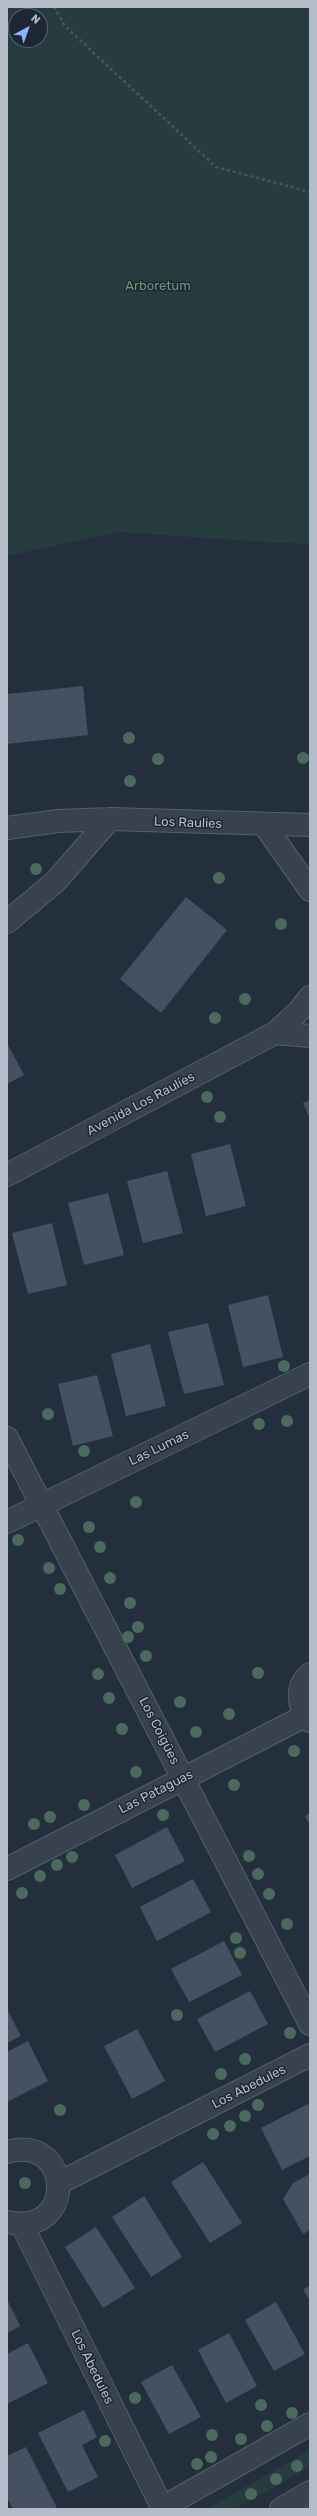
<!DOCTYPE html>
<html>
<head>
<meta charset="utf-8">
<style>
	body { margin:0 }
	#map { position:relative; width:317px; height:2516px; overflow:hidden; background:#242f3e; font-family:Rubik,sans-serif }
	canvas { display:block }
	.frame { position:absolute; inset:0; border:8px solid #b4bcc9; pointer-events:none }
	.north { position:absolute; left:8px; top:8px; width:40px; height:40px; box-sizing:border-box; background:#1d2633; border:1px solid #59626f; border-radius:50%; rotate:41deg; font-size:11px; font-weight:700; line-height:16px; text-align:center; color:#b4bcc9 }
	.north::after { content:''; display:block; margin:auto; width:14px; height:18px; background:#8ab4f8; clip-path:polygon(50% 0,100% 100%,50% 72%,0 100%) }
</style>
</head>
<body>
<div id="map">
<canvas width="317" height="2516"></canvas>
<div class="frame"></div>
<div class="north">N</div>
</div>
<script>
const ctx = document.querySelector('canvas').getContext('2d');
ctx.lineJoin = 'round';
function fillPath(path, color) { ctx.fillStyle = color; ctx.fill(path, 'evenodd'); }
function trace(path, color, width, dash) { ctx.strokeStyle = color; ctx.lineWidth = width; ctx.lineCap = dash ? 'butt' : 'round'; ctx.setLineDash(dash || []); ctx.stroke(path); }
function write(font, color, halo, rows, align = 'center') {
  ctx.font = font + ' Rubik,sans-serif'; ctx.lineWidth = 3; ctx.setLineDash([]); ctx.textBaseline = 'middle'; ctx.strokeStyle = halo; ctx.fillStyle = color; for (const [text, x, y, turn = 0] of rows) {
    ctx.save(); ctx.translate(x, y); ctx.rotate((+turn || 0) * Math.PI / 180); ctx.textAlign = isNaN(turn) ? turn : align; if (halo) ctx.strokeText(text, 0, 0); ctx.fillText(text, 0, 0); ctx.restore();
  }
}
fillPath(new Path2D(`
	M 7,7 L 310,7 L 310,544 L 263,542 L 118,532 L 7,556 ZM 16,16 L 40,16 L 40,40 L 16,40 Z
	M 310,2450 L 310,2467 L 235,2509 L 211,2509 L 210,2507 Z`), '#263c3f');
fillPath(new Path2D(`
	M 83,686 L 88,735 L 7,744 L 7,694 Z
	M 186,897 L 227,930 L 161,1013 L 120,979 Z
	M 7,1043 L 24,1075 L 7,1084 Z
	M 310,1100 L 310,1119 L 303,1103 Z
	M 230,1144 L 246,1206 L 206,1216 L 191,1154 Z
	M 167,1171 L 183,1233 L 143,1243 L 127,1181 Z
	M 108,1193 L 124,1255 L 84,1265 L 68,1203 Z
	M 52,1223 L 67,1285 L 28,1294 L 12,1233 Z
	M 268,1295 L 283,1357 L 243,1367 L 228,1305 Z
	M 208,1323 L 224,1385 L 184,1394 L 168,1332 Z
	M 150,1344 L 166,1406 L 126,1416 L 111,1354 Z
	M 97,1375 L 113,1436 L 73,1446 L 58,1384 Z
	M 310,1813 L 310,1825 L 305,1816 Z
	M 167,1827 L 185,1861 L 132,1888 L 115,1855 Z
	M 193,1879 L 211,1912 L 157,1941 L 140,1907 Z
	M 224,1941 L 242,1975 L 189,2002 L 171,1969 Z
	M 250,1991 L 268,2024 L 215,2052 L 197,2019 Z
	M 7,2009 L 21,2036 L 7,2043 Z
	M 137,2029 L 165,2081 L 132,2099 L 104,2046 Z
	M 28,2041 L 48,2081 L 7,2102 L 7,2052 Z
	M 308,2104 L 310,2108 L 310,2156 L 282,2170 L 261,2128 Z
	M 203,2162 L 242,2223 L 210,2243 L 171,2182 Z
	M 310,2174 L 310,2230 L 303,2234 L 283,2199 L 293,2183 Z
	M 144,2196 L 182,2257 L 151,2277 L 112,2217 Z
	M 96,2227 L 135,2288 L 103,2308 L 65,2247 Z
	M 310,2286 L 310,2301 L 303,2289 Z
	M 7,2299 L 20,2326 L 7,2333 Z
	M 276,2302 L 305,2354 L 274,2371 L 245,2320 Z
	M 229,2333 L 257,2386 L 226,2403 L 198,2350 Z
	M 28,2343 L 48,2383 L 7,2404 L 7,2354 Z
	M 172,2365 L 201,2417 L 169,2434 L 141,2382 Z
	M 84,2410 L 97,2437 L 82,2445 L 98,2477 L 68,2492 L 38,2433 Z
	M 26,2447 L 57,2508 L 54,2509 L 13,2509 L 7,2498 L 7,2456 Z`), '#455162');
const street = new Path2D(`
	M 265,826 L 310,890
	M 7,828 L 58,821 L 110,819 L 310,825
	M 7,922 L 55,882 L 110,819
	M 275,1033 L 310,1036
	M 7,1175 L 275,1033 L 298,1012 L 310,997
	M 7,1438 L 310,2024
	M 7,1522 L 310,1374
	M 310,1674 C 295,1686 298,1708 310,1721
	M 7,1869 L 305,1716
	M 7,2152 C 72,2133 78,2237 8,2222
	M 59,2183 L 310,2055
	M 22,2225 L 163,2509
	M 160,2509 L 310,2424
	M 281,2509 L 310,2492`);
trace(street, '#565f6c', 24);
trace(new Path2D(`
	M 54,7 L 65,26 L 216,167 L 310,192`), '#44595c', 2.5, [3, 3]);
trace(street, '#38414e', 22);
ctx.fillStyle = '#4b6a5d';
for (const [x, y] of [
	[129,738],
	[303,758],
	[158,759],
	[130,781],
	[36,869],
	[219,878],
	[281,924],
	[245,999],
	[215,1018],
	[207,1097],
	[220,1117],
	[284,1366],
	[48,1414],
	[287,1421],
	[259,1424],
	[84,1451],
	[136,1502],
	[89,1527],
	[18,1540],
	[100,1547],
	[49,1568],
	[110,1578],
	[60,1589],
	[130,1603],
	[138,1627],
	[128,1637],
	[146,1656],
	[258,1673],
	[98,1674],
	[109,1698],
	[180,1702],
	[229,1714],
	[122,1729],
	[196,1732],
	[294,1751],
	[136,1772],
	[234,1785],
	[84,1805],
	[163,1815],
	[50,1817],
	[34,1824],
	[249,1856],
	[72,1857],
	[57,1865],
	[258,1874],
	[40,1876],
	[22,1893],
	[269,1894],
	[287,1924],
	[236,1938],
	[240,1953],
	[177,2015],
	[290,2033],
	[245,2059],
	[221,2074],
	[258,2105],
	[60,2110],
	[245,2116],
	[230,2126],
	[213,2134],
	[25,2183],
	[135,2398],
	[261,2405],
	[292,2413],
	[267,2426],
	[212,2435],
	[241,2439],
	[105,2441],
	[211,2457],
	[197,2464],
	[297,2466],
	[276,2479],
	[251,2494]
]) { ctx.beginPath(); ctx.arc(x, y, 6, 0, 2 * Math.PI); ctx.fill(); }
write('13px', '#6b9a76', '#1d2633', [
	["Arboretum",158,286]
]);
write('13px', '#b4bcc9', '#1d2633', [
	["Los Raulies",188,823,2],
	["Avenida Los Raulíes",141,1104,-28],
	["Las Lumas",159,1448,-26],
	["Los Coigües",159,1731,63],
	["Las Pataguas",156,1792,-27],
	["Los Abedules",249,2087,-27],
	["Los Abedules",92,2367,64]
]);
</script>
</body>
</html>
